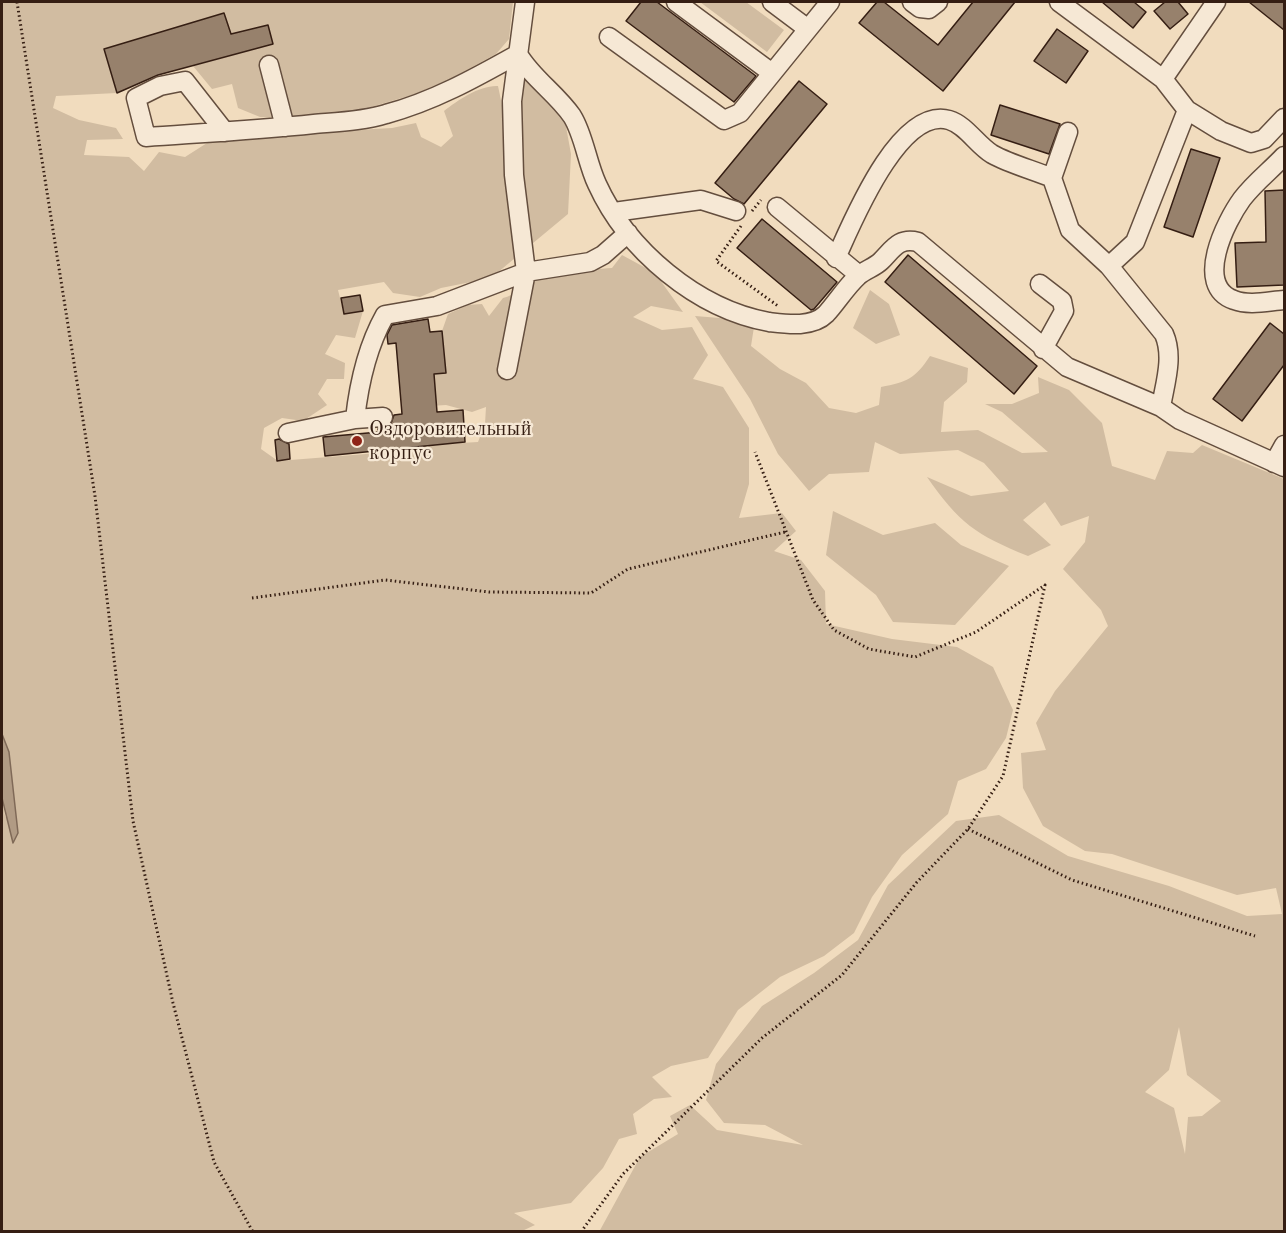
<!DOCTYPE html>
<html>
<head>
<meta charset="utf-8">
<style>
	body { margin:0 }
	#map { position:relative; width:1286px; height:1233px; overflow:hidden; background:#f1dcbe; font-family:"Old Standard TT",serif }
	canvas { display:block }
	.frame { position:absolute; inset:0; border:3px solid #351e13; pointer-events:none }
</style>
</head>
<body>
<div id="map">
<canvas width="1286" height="1233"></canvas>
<div class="frame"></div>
</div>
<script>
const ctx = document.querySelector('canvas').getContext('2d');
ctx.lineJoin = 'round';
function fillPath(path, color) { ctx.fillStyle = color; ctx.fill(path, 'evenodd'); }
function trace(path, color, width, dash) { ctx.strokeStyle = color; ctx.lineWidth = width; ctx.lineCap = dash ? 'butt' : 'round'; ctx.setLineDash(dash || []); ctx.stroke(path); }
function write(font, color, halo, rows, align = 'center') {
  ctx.font = font + ' "Old Standard TT",serif'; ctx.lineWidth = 4.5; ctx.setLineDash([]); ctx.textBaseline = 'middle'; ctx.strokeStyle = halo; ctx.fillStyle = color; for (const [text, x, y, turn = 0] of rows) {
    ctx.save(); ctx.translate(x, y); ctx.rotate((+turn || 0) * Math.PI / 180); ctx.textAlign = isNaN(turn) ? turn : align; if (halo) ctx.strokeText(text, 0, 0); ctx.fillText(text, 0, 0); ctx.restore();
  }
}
fillPath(new Path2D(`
	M 2,2 L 513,2 L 509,39 L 496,54 L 452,78 L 415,94 L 361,110 L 301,118 L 260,117 L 238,108 L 232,84 L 212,89 L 193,66 L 273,44 L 268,25 L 232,34 L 234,46 L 224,13 L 104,49 L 117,93 L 56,96 L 53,108 L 79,120 L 116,128 L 123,139 L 87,140 L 84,155 L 129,157 L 144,171 L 159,152 L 185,157 L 207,143 L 302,133 L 392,128 L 416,123 L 421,137 L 441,147 L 453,136 L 444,111 C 458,100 480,85 498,86 L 503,110 L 517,78 L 530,80 L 565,121 L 571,154 L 568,214 L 491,278 L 441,288 L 420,297 L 393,293 L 384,282 L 338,290 L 344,314 L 363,311 L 355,338 L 336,335 L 325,354 L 345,363 L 344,379 L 327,379 L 318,394 L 327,405 L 303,421 L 282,418 L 264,428 L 261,449 L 278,461 L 391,452 L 391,447 L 478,442 L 485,424 L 486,407 L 472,412 L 446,405 L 414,407 L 434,374 L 446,372 L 442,331 L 448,314 L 468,305 L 482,304 L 489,316 L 503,298 C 515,295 522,288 532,282 C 555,270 587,270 612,268 L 622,255 L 655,273 L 683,312 L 651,306 L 633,317 L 662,330 L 692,327 L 708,355 L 693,379 L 723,387 L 749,428 L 749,484 L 739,518 L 782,513 L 796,531 L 774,551 L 801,560 L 825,591 L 826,624 L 892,639 L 957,647 L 993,667 L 1013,710 L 1006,738 L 986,769 L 958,781 L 948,814 L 902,855 L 872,897 L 854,933 L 824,956 L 780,977 L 738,1010 L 708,1058 L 671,1066 L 652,1077 L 672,1097 L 654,1099 L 633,1114 L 637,1134 L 619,1139 L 603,1168 L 571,1203 L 514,1213 L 535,1225 L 522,1231 L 2,1231 L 2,798 L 5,816 L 18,833 L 9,752 L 2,734 Z
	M 700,2 L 746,2 L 784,30 L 767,52 Z
	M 870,290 L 889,304 L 900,335 L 876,344 L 853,328 Z
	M 695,316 L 732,319 L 754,327 L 751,346 L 780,369 L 806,383 L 829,408 L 856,413 L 879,405 L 881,387 C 907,382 915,379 930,356 L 968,368 L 967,382 L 944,402 L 941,432 L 978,430 L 1022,453 L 1048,452 L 1002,412 L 985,404 L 1012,404 L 1039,393 L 1038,377 L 1069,390 L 1102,423 L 1112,466 L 1155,480 L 1167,451 L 1193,453 L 1202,445 L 1284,479 L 1284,1231 L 599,1232 L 640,1157 L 678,1134 L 670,1116 L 690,1105 L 717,1130 L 803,1145 L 765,1125 L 724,1123 L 706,1100 L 716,1064 L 762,1006 L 814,973 L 858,940 L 888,885 L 956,821 L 999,815 L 1068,856 L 1169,886 L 1247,916 L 1282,914 L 1276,888 L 1237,895 L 1112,854 L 1085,851 L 1043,826 L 1023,788 L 1021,753 L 1046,750 L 1036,723 L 1055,691 L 1108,626 L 1101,610 L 1063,569 L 1085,542 L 1089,516 L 1061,526 L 1045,502 L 1023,520 L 1051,545 L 1028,556 C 976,535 959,523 927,477 L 971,496 L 1009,491 L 984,463 L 958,450 L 900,454 L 875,442 L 869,472 L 829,474 L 809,491 L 778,454 L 750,399 ZM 1179,1027 L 1187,1075 L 1221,1101 L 1202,1116 L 1188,1117 L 1185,1154 L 1174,1108 L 1145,1092 L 1169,1070 Z
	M 833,511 L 883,535 L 935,523 L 961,545 L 1009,566 L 955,625 L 893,622 L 876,595 L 826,555 Z`), '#d1bca1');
const water = new Path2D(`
	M 2,734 L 9,752 L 18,833 L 13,843 L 2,798 Z`);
fillPath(water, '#b19b84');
trace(water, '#7f6957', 1.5);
const building = new Path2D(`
	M 641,2 L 657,2 L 756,76 L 734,102 L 626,21 Z
	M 877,2 L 884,2 L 938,45 L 973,2 L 1015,2 L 943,91 L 859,23 Z
	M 1102,2 L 1134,2 L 1146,12 L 1133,28 Z
	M 1165,2 L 1178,2 L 1188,14 L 1170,29 L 1154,11 Z
	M 1249,2 L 1284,2 L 1284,30 Z
	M 224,13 L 231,34 L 268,25 L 273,44 L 158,75 L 117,93 L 104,49 Z
	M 1057,29 L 1088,51 L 1066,83 L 1034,61 Z
	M 799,81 L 827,104 L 744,204 L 734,199 L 715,183 Z
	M 1000,105 L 1060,124 L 1049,154 L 991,135 Z
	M 1191,149 L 1220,158 L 1193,237 L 1164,227 Z
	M 1284,190 L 1284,285 L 1237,287 L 1235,243 L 1266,242 L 1265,191 Z
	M 762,219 L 837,282 L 814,309 L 811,310 L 737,248 Z
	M 908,255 L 1037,366 L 1014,394 L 885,282 Z
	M 360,295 L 363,311 L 344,314 L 341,298 Z
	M 428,319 L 430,332 L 442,331 L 446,373 L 434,374 L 437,412 L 463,410 L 465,442 L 325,456 L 323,437 L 379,432 L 378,429 L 390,426 L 394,415 L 402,414 L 396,343 L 388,344 L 387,335 L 392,325 Z
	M 1270,323 L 1284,334 L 1284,365 L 1242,421 L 1213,399 Z
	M 279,439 L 289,444 L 290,459 L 277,461 L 275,440 Z`);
fillPath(building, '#97816c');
trace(building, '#351e13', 1.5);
const minor = new Path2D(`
	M 676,2 L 772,73
	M 772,2 L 808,29
	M 912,2 L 920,8 L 929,9 L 938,2
	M 1059,2 L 1163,79 L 1187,110 L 1221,131 L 1251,143 L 1264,139 L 1284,118
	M 609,37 L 724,120 L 740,113 L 830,2
	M 518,54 C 532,78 556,93 572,116 C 584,135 587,163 597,184 C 627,250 697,309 769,322 C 786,324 812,328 826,314 C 837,302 846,287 858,276 C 865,270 875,267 881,261 C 893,249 899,237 918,242 L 1067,367 L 1161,407 L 1180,420 L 1284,467
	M 269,65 L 285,127
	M 1163,79 L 1216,2
	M 225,132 L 185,81 L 160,86 L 136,98 L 146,137 C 202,133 258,130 314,124 C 337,122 364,121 386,114 C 434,101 475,78 518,54
	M 1284,156 C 1271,170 1254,183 1242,199 C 1226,221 1193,286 1234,300 C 1249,306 1269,301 1284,300
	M 1052,178 L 1068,132
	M 777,207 L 859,275
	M 614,212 L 701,200 L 736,211
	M 836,258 C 852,223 899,106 949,120 C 966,125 977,145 992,154 C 1010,164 1033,170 1052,178 L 1070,230 L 1109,266 L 1164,334 C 1174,357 1165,383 1161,407
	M 1109,266 L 1135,242 L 1187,110
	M 1040,284 L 1062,301 L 1064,311 L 1043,349
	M 507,370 L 526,272 L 514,175 L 512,101 L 525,2
	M 355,419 C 359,383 367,347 385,315 L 437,306 L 526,272 L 590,262 L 603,255 L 628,233
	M 288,433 L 355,419 L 383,417
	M 1274,463 L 1284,445`);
trace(minor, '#644e3e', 21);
trace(new Path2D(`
	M 17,2 L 95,496 L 133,821 L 173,1003 L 214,1162 L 253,1232
	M 752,211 L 761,200
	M 741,226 L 716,261 L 778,306
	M 252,598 L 385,580 L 489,592 L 591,593 L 628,569 L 785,532
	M 968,829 L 1072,880 L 1255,936
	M 581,1232 L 623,1174 L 762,1038 L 842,975 L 917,882 L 968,829 L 1003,776 L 1045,585 L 976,632 L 915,657 L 869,649 L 834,630 L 813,600 L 755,452`), '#351e13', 3, [1.5, 3]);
trace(minor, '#f6e8d5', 18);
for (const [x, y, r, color] of [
	[357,441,6,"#8f2418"]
]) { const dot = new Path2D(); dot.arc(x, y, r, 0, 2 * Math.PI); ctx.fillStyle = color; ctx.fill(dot); trace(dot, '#f6e8d5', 2); }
write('21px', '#351e13', '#f6e8d5', [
	["Оздоровительный",369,429],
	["корпус",369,453]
], 'left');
</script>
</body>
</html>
